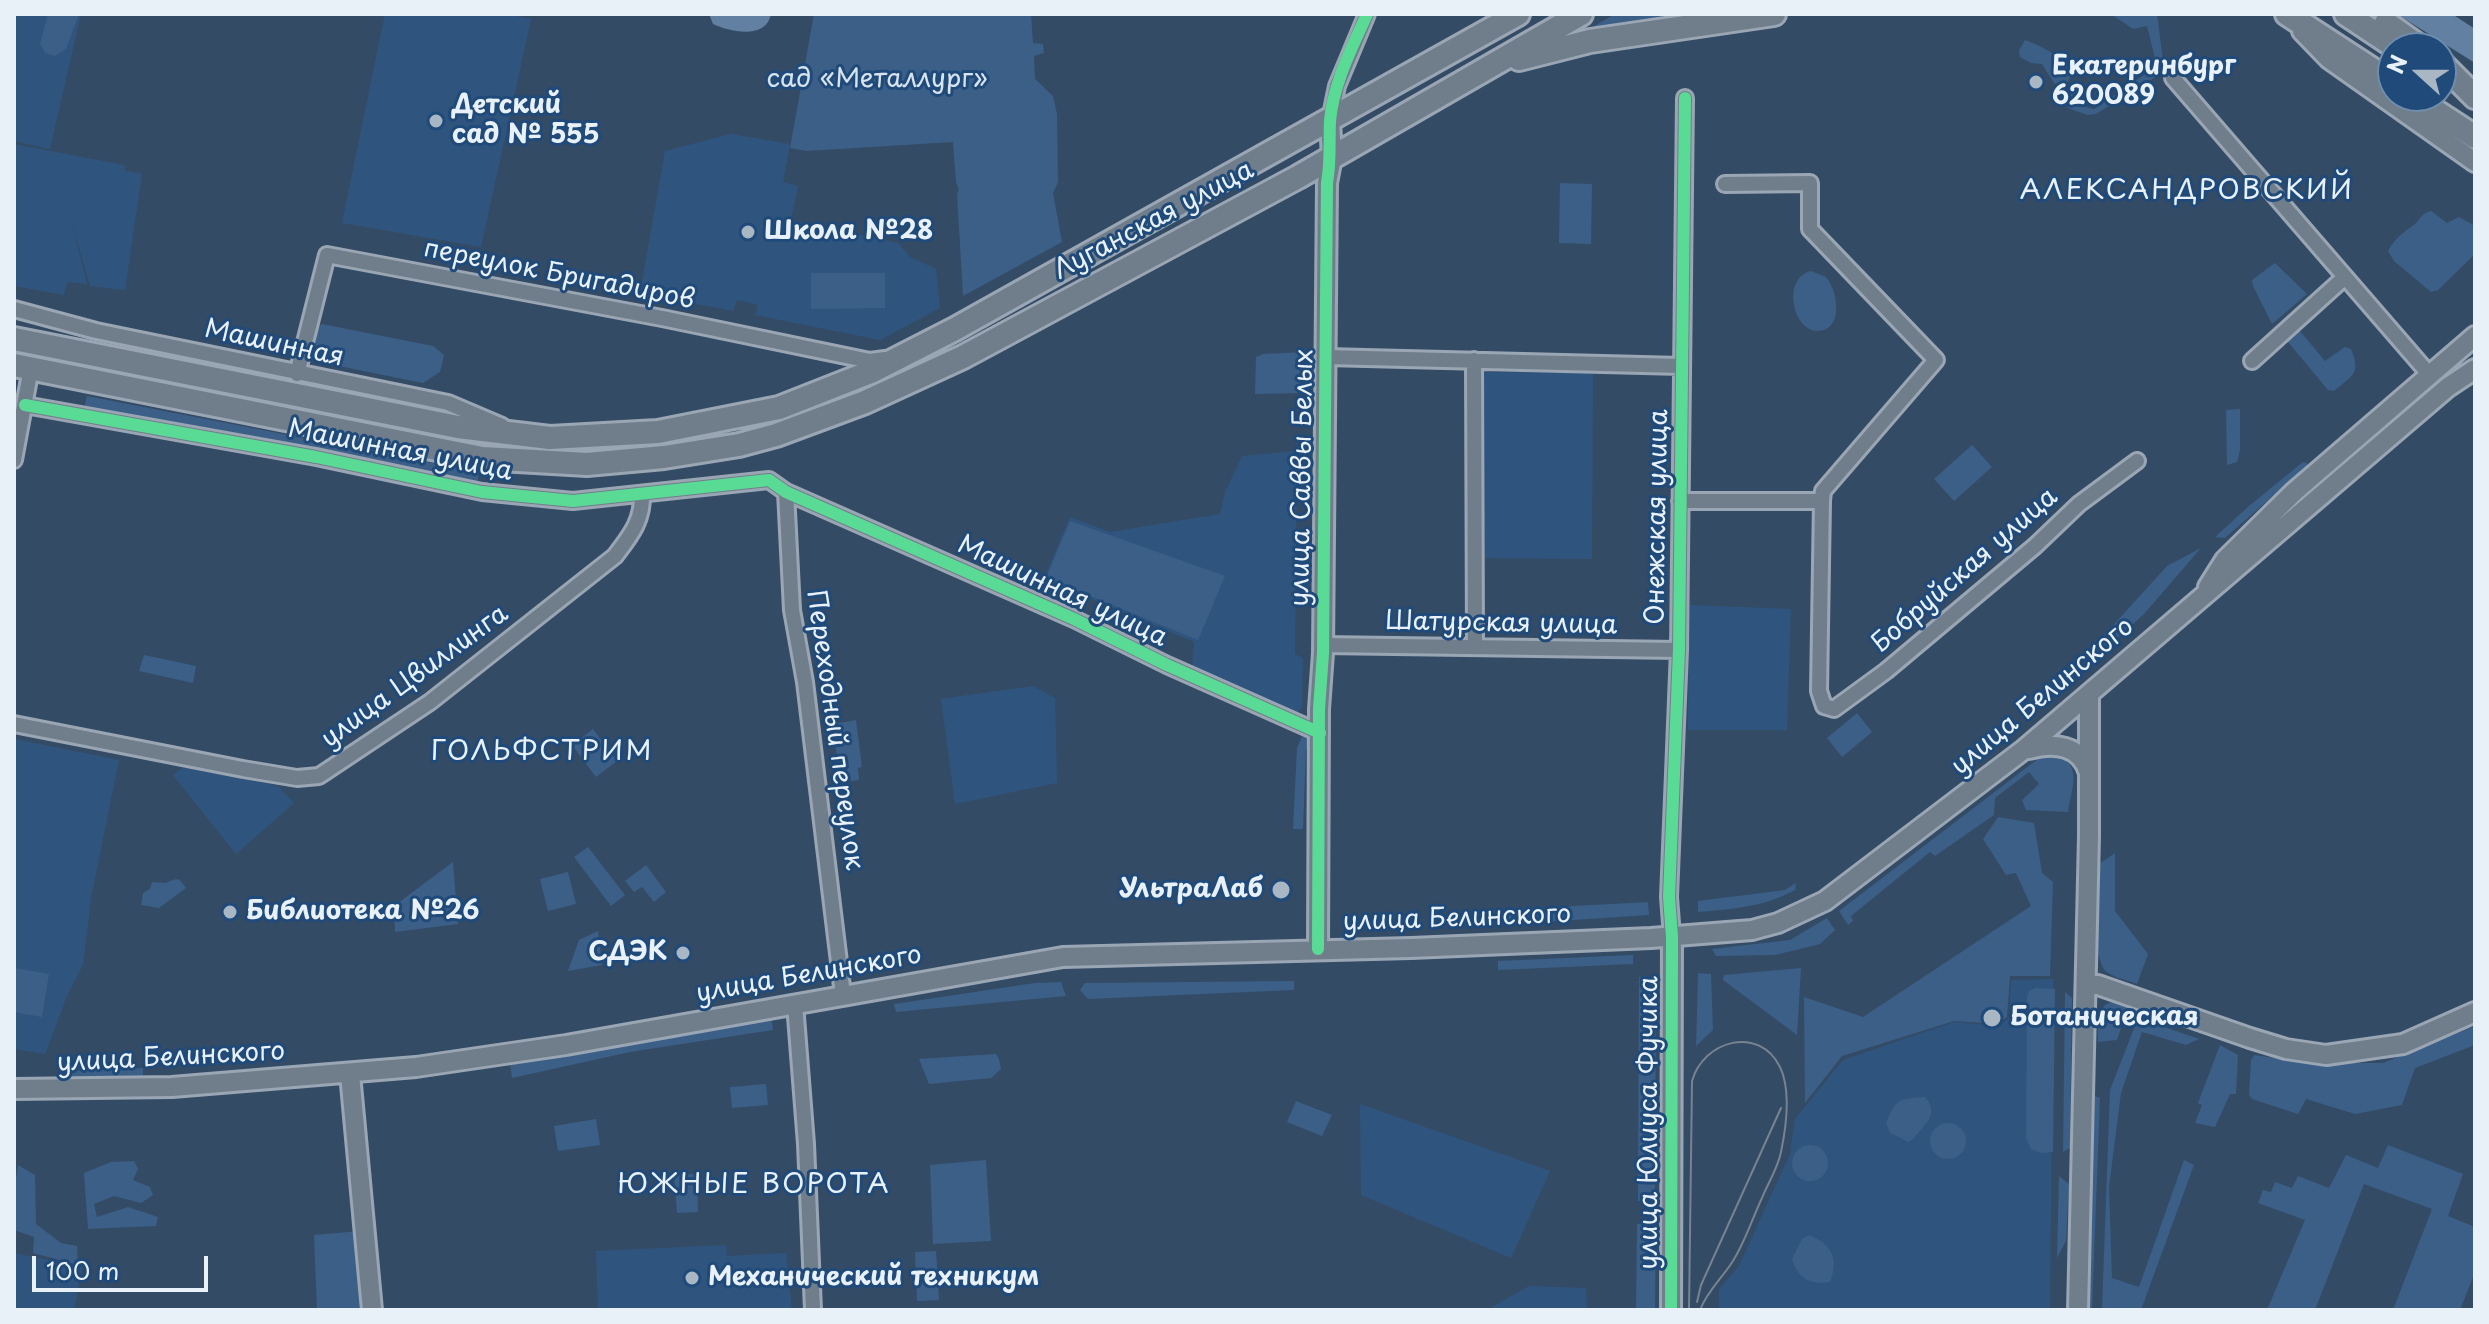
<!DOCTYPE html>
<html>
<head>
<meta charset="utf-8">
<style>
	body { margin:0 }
	#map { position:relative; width:2489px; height:1324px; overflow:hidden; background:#344b65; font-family:"Playpen Sans",sans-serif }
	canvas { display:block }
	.frame { position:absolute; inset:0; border:16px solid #e8f1f8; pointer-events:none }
	.north { position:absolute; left:2377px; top:32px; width:80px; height:80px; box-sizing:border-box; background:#1f4a7a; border:2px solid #6f8dac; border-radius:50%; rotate:291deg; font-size:22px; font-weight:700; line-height:32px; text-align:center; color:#e8f1f8 }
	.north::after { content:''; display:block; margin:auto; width:28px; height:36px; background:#a9b7c5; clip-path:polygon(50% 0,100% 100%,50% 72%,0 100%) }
	.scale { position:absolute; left:32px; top:1256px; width:176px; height:36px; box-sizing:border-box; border:4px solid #e8f1f8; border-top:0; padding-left:10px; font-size:24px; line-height:28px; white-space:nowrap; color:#e8f1f8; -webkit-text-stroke:6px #1f4a7a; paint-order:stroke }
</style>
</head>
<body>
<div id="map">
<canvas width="2489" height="1324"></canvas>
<div class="frame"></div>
<div class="north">N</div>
<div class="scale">100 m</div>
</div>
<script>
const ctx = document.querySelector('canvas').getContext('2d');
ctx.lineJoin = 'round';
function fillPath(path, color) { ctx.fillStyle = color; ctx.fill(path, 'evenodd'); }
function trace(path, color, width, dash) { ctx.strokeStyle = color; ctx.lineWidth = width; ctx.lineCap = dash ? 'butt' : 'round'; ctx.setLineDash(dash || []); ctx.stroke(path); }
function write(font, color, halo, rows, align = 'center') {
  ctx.font = font + ' "Playpen Sans",sans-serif'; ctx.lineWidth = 6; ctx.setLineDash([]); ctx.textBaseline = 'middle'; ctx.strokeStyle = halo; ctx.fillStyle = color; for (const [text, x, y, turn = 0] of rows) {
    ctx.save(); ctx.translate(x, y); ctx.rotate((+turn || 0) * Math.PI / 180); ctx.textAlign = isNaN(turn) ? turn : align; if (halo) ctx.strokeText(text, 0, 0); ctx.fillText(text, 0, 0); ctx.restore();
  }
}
fillPath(new Path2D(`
	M 14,14 L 81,14 L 50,149 L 14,141 Z
	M 385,14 L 506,14 L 531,19 L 481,247 L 342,223 Z
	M 731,134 L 790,144 L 783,182 L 798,186 L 791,220 L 898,243 L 910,257 L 936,269 L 940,308 L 880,340 L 755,315 L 758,305 L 737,300 L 733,311 L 640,293 L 665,151 Z
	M 14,144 L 124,165 L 125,171 L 142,174 L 125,290 L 90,286 L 71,220 L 87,284 L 67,282 L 64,295 L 14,286 Z
	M 1484,372 L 1593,373 L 1592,559 L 1482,558 Z
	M 1297,451 L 1295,654 L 1303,658 L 1302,706 L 1297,714 L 1192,668 L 1194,642 L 1044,579 L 1070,517 L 1110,532 L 1220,514 L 1225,492 L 1242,456 Z
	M 1689,605 L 1791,609 L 1787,730 L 1688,730 Z
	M 1033,686 L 1055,698 L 1057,783 L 955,804 L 941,699 Z
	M 14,739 L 119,760 L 91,898 L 83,965 L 67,996 L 45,1054 L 14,1049 Z
	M 183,767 L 278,786 L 294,803 L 236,854 L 173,775 Z
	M 2053,979 L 2050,1310 L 1719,1310 L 1719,1289 L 1739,1266 L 1790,1154 L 1795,1119 L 1843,1060 L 1954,1022 L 1999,1026 L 2009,1018 L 2011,980 Z
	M 1360,1104 L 1550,1171 L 1511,1258 L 1361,1195 Z
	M 726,1245 L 727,1256 L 786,1253 L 792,1310 L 598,1310 L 596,1251 Z
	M 14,1253 L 82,1267 L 74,1310 L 14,1310 Z
	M 1529,1286 L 1586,1288 L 1587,1310 L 1487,1310 Z`), '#2f557f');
fillPath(new Path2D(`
	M 48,14 L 79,14 L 66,49 L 55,56 L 45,53 L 40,44 Z
	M 814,14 L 1031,14 L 1033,43 L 1043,44 L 1044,53 L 1034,56 L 1035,79 L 1053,96 L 1057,114 L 1058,182 L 1053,193 L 1062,242 L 963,296 L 957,194 L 959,189 L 956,182 L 953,142 L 807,151 L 790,148 Z
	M 1615,14 L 1729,14 L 1575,37 Z
	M 2111,14 L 2157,14 L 2164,69 L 2162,73 L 2096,114 L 2087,115 L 2068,108 L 2068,92 L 2073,92 L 2073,104 L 2094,109 L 2157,66 L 2147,26 L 2133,29 Z
	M 2025,40 C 2043,47 2064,56 2072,75 L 2066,85 L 2056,86 L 2042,64 L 2031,63 L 2020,57 L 2019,51 Z
	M 1560,183 L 1592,184 L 1591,244 L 1559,243 Z
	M 2431,211 L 2447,223 L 2459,217 L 2475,226 L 2475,254 L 2438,290 L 2431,292 L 2394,261 L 2388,251 C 2394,240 2401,234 2411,227 C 2420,222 2419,214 2431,211 Z
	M 2275,263 L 2307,294 L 2272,324 L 2253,286 L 2252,280 Z
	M 1811,271 L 1826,277 C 1834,287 1837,300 1836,313 C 1835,320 1832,326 1826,329 C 1796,343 1778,279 1811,271 Z
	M 811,273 L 885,273 L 885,308 L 811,309 Z
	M 322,324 L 433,346 L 444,355 L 440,372 L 423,383 L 314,361 L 308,353 L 314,330 Z
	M 2296,331 L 2300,331 L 2325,361 L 2345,347 L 2351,349 C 2361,374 2353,375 2334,391 L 2328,390 L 2288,342 L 2289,337 Z
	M 1303,352 L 1304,393 L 1255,394 L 1256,357 L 1263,354 Z
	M 87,396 L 479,472 L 477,486 L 84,410 Z
	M 2240,409 L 2240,450 L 2237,462 L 2227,465 L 2226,410 Z
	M 1972,445 L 1992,467 L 1954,501 L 1934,479 Z
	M 2303,462 L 2307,463 L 2307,466 L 2225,538 L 2215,537 L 2249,506 Z
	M 1070,521 L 1225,576 L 1198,640 L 1046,578 Z
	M 2201,548 L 2144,614 L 2094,659 L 2097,643 L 2167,566 Z
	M 144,655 L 196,666 L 193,683 L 139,671 Z
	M 1857,713 L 1872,732 L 1842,757 L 1827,738 Z
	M 856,720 L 862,767 L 858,768 L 859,780 L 840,782 L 833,724 Z
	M 593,729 L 617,761 L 596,777 L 572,745 Z
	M 1302,736 L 1312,740 L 1312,749 L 1306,750 L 1303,829 L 1293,829 L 1297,748 Z
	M 2055,752 C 2083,766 2072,786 2068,812 L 2026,810 L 2022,800 L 2039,784 L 2029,772 L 1995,798 L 1994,815 L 1935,856 L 1930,852 L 1851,916 L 1853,921 L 1848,925 L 1839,911 L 2043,755 Z
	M 1998,817 L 2034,823 L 2042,873 L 2053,882 L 2050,976 L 2010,976 L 2007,1017 L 1998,1024 L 1954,1021 L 1842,1056 L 1805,1103 L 1804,997 L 1863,1017 L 2031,906 L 2016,873 L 2006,875 L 1983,839 Z
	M 588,847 L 625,895 L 611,906 L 574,857 Z
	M 2115,853 L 2115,911 L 2148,954 L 2137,984 C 2128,980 2114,978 2107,972 C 2090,960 2099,885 2099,864 Z
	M 453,862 L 458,924 L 395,932 L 394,906 Z
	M 646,865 L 666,892 L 654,902 L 642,887 L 634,892 L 625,881 Z
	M 568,872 L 576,904 L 548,911 L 540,879 Z
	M 176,879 L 180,880 L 186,888 L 159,908 L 141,905 L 143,893 L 150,889 L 152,882 L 165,883 Z
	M 1796,883 L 1795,890 C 1764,907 1733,909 1698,912 L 1698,901 L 1785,890 Z
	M 1648,902 L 1649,915 L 1483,926 L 1482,911 Z
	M 1827,918 L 1835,930 L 1820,944 L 1775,955 L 1716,956 L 1712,949 L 1790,940 Z
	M 598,931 L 602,965 L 568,971 L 579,940 Z
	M 1633,955 L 1633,964 L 1498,970 L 1498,961 Z
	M 14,968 L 49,974 L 42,1017 L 14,1012 Z
	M 1801,968 L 1797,1035 L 1723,980 L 1724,975 Z
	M 1698,973 L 1711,974 L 1713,1030 L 1696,1046 Z
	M 1639,977 L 1656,977 L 1655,1201 L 1638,1201 Z
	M 1294,981 L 1294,990 L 1088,999 L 1080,990 L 1085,983 Z
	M 1061,982 L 1066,996 L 896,1012 L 894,1004 L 1035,983 Z
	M 2035,988 L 2055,989 L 2053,1152 L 2041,1153 L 2031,1149 L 2026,1138 L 2027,997 L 2029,991 Z
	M 2065,992 L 2072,998 L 2070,1148 L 2063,1152 Z
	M 2116,1001 L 2128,1007 L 2117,1040 L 2098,1042 C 2098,1025 2094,1004 2116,1001 Z
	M 771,1016 L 773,1030 L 630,1052 L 512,1078 L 510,1063 Z
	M 2138,1018 L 2199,1039 L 2186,1045 L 2142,1032 L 2121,1093 L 2109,1187 L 2112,1278 L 2139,1287 L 2184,1160 L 2194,1165 L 2141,1310 L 2105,1310 L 2102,1309 L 2110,1090 Z
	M 2475,1026 L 2475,1045 L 2415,1068 L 2402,1105 L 2355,1114 L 2306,1099 L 2298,1114 L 2252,1099 L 2249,1095 L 2251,1060 L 2254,1055 L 2311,1063 L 2383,1063 Z
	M 2220,1045 L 2238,1055 L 2236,1094 L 2230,1094 L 2215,1127 L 2195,1123 L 2202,1105 L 2198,1103 Z
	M 996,1054 L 999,1059 L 1001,1069 L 991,1078 L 929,1084 L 919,1059 Z
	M 143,1068 L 143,1078 L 70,1081 L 69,1071 Z
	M 766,1084 L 768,1105 L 732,1108 L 730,1087 Z
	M 2095,1096 L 2100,1098 L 2092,1309 L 2088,1305 Z
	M 1925,1097 C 1940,1113 1925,1125 1913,1139 L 1909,1142 L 1890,1133 L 1886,1123 C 1897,1098 1898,1099 1925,1097 Z
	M 1296,1101 L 1332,1115 L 1322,1136 L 1287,1122 Z
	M 596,1119 L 600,1145 L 558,1151 L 554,1126 Z
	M1930 1141a18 18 0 1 1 36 0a18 18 0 1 1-36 0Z
	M 2388,1145 L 2463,1174 L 2448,1216 L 2475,1227 L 2475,1272 L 2460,1310 L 2393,1310 L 2432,1209 L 2364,1184 L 2315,1310 L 2267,1310 L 2305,1220 L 2258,1203 L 2263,1190 L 2271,1192 L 2275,1182 L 2292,1188 L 2298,1176 L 2329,1188 L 2346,1155 L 2378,1168 Z
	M1792 1163a18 18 0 1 1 36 0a18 18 0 1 1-36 0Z
	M 986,1160 L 991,1241 L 933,1244 L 930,1165 Z
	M 134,1161 L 138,1169 L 133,1180 L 150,1187 L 153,1195 L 141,1203 L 114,1196 L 94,1204 L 97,1217 L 128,1207 L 158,1217 L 156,1226 L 88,1229 L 84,1173 L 111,1162 Z
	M 18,1165 L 35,1175 L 36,1224 L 61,1243 L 77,1246 L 78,1265 L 33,1253 L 34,1237 L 14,1230 L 14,1192 Z
	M 697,1174 L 698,1212 L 677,1213 L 674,1175 Z
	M 2059,1176 L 2069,1184 L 2066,1241 L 2057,1258 Z
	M 1637,1224 L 1654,1224 L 1656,1226 L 1655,1310 L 1636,1310 Z
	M 360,1231 L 363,1310 L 317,1310 L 314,1235 Z
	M 1809,1235 C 1832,1244 1839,1259 1830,1282 C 1810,1285 1798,1279 1792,1259 L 1802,1239 Z
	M 936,1251 L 939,1300 L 917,1301 L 915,1252 Z`), '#3b5f87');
fillPath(new Path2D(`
	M 709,14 L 771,14 C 766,40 730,32 713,24 Z
	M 2397,14 L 2452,14 L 2475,29 L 2475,63 Z`), '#6280a1');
const street = new Path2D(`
	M 2173,78 L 2429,374
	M 1330,120 L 1337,86 L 1367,14
	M 14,309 L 96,331 L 448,403 L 502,426
	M 1326,357 L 1682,366
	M 1474,360 L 1475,647
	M 2252,361 L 2345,277
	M 297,374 L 327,255 L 662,318 L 870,361 L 885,359
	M 25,405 L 316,457 L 482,492 L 573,501 L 769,480 L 786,492 L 1074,619 L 1167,665 L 1320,733
	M 14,460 L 31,368
	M 786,492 L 792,610 L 805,682 L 843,995
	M 1680,501 L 1822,501 L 1823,491 L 1936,360 L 1810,229 L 1810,183 L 1725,184
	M 1822,501 L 1819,691 L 1824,706 L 1834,709 L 1886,671 L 2035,546 L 2079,504 L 2137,461
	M 1323,645 L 1679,650
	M 14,724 L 243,769 L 297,778 L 319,776 L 430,702 L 615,556 C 630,536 643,521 642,494
	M 1672,937 L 1669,897 L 1679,650 L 1685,98
	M 795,1004 L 806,1144 L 813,1310`);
const secondary = new Path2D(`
	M 2302,31 L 2329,59 L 2475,162
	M 2208,587 L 2225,560 L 2294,492 L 2475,336
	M 2029,749 C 2054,742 2081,745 2089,773
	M 1318,949 L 1319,709 L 1323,653 L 1327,183 L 1332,157 L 1330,121
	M 2086,985 L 2098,985 L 2250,1038 L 2286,1049 L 2326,1055 L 2403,1044 L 2475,1012
	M 350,1074 L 372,1310
	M 14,1089 L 172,1087 L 416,1067 L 566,1045 L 1063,957 L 1411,948 L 1651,938 L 1752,930 L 1778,923 L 1825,901 L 2022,751 L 2448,387 L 2475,369
	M 1671,1310 L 1672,937
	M 2078,1310 L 2089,836 L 2089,695`);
const primary = new Path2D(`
	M 2287,14 L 2393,83
	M 2346,14 L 2397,48
	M 2386,23 L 2421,48
	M 1519,59 L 1590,41 L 1774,14
	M 2441,63 L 2475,97
	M 2412,96 L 2475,137
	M 14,339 L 458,427 L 550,438 L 658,432 L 779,408 L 873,371 L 955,329 L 1518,14
	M 14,365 L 482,458 L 587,464 L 664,457 L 739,445 L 776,435 L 865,402 L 963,357 L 1298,177 L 1581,14`);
trace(street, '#9aa6b3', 20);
trace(secondary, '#9aa6b3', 24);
trace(primary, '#9aa6b3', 28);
trace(street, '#707e8c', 14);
trace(secondary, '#707e8c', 18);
trace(primary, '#707e8c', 22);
trace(new Path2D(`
	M 1697,1302 L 1701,1285 L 1781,1108
	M 1689,1310 L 1692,1081 C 1704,1040 1759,1025 1780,1067 C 1791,1090 1786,1128 1781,1152 C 1778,1168 1768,1183 1762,1198 C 1752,1219 1744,1245 1731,1264 C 1720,1280 1707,1292 1700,1310`), '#778390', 2);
trace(new Path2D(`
	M 25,405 L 316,457 L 482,492 L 573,501 L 769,480 L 786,492 L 1074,619 L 1167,665 L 1320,733
	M 1318,949 L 1319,709 L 1323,653 L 1327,183 C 1331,160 1329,143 1330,121 C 1333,84 1352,48 1367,14
	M 1671,1310 L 1672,937 L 1669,897 L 1679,650 L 1685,98`), '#5adb95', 12);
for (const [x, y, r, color] of [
	[2036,82,8,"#a9b7c5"],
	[436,121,8,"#a9b7c5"],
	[748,232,8,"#a9b7c5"],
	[1281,890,10,"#a9b7c5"],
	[230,912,8,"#a9b7c5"],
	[683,953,8,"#a9b7c5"],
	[1992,1018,10,"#a9b7c5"],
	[692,1278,8,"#a9b7c5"]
]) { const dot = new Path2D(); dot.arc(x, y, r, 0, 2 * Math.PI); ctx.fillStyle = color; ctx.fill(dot); trace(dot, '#1f4a7a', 3); }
write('bold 26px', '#e8f1f8', '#1f4a7a', [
	["Екатеринбург",2052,67],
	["620089",2052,97],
	["Детский",452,106],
	["сад № 555",452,136],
	["Школа №28",764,232],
	["УльтраЛаб",1263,890,"right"],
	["Библиотека №26",246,912],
	["СДЭК",667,953,"right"],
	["Ботаническая",2010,1018],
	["Механический техникум",708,1278]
], 'left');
write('26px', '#d7e3ed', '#1f4a7a', [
	["сад «Металлург»",877,80]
]);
write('26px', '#e8f1f8', '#1f4a7a', [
	["Луганская улица",1154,221,-28],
	["переулок Бригадиров",559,275,11],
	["Машинная",274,344,12],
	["Машинная улица",400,451,11],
	["улица Саввы Белых",1303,478,-89],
	["Онежская улица",1658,517,-89],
	["Бобруйская улица",1965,571,-41],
	["Машинная улица",1062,592,25],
	["Шатурская улица",1501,624,1],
	["улица Цвиллинга",415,677,-36],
	["улица Белинского",2043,697,-40],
	["Переходный переулок",834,730,82],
	["улица Белинского",1457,919,-2],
	["улица Белинского",809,975,-10],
	["улица Белинского",171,1058,-3],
	["улица Юлиуса Фучика",1650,1123,-90]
]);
ctx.letterSpacing = '2px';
write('28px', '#e8f1f8', '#1f4a7a', [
	["АЛЕКСАНДРОВСКИЙ",2187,191],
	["ГОЛЬФСТРИМ",542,752],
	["ЮЖНЫЕ ВОРОТА",754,1185]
]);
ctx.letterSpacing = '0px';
</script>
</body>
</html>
